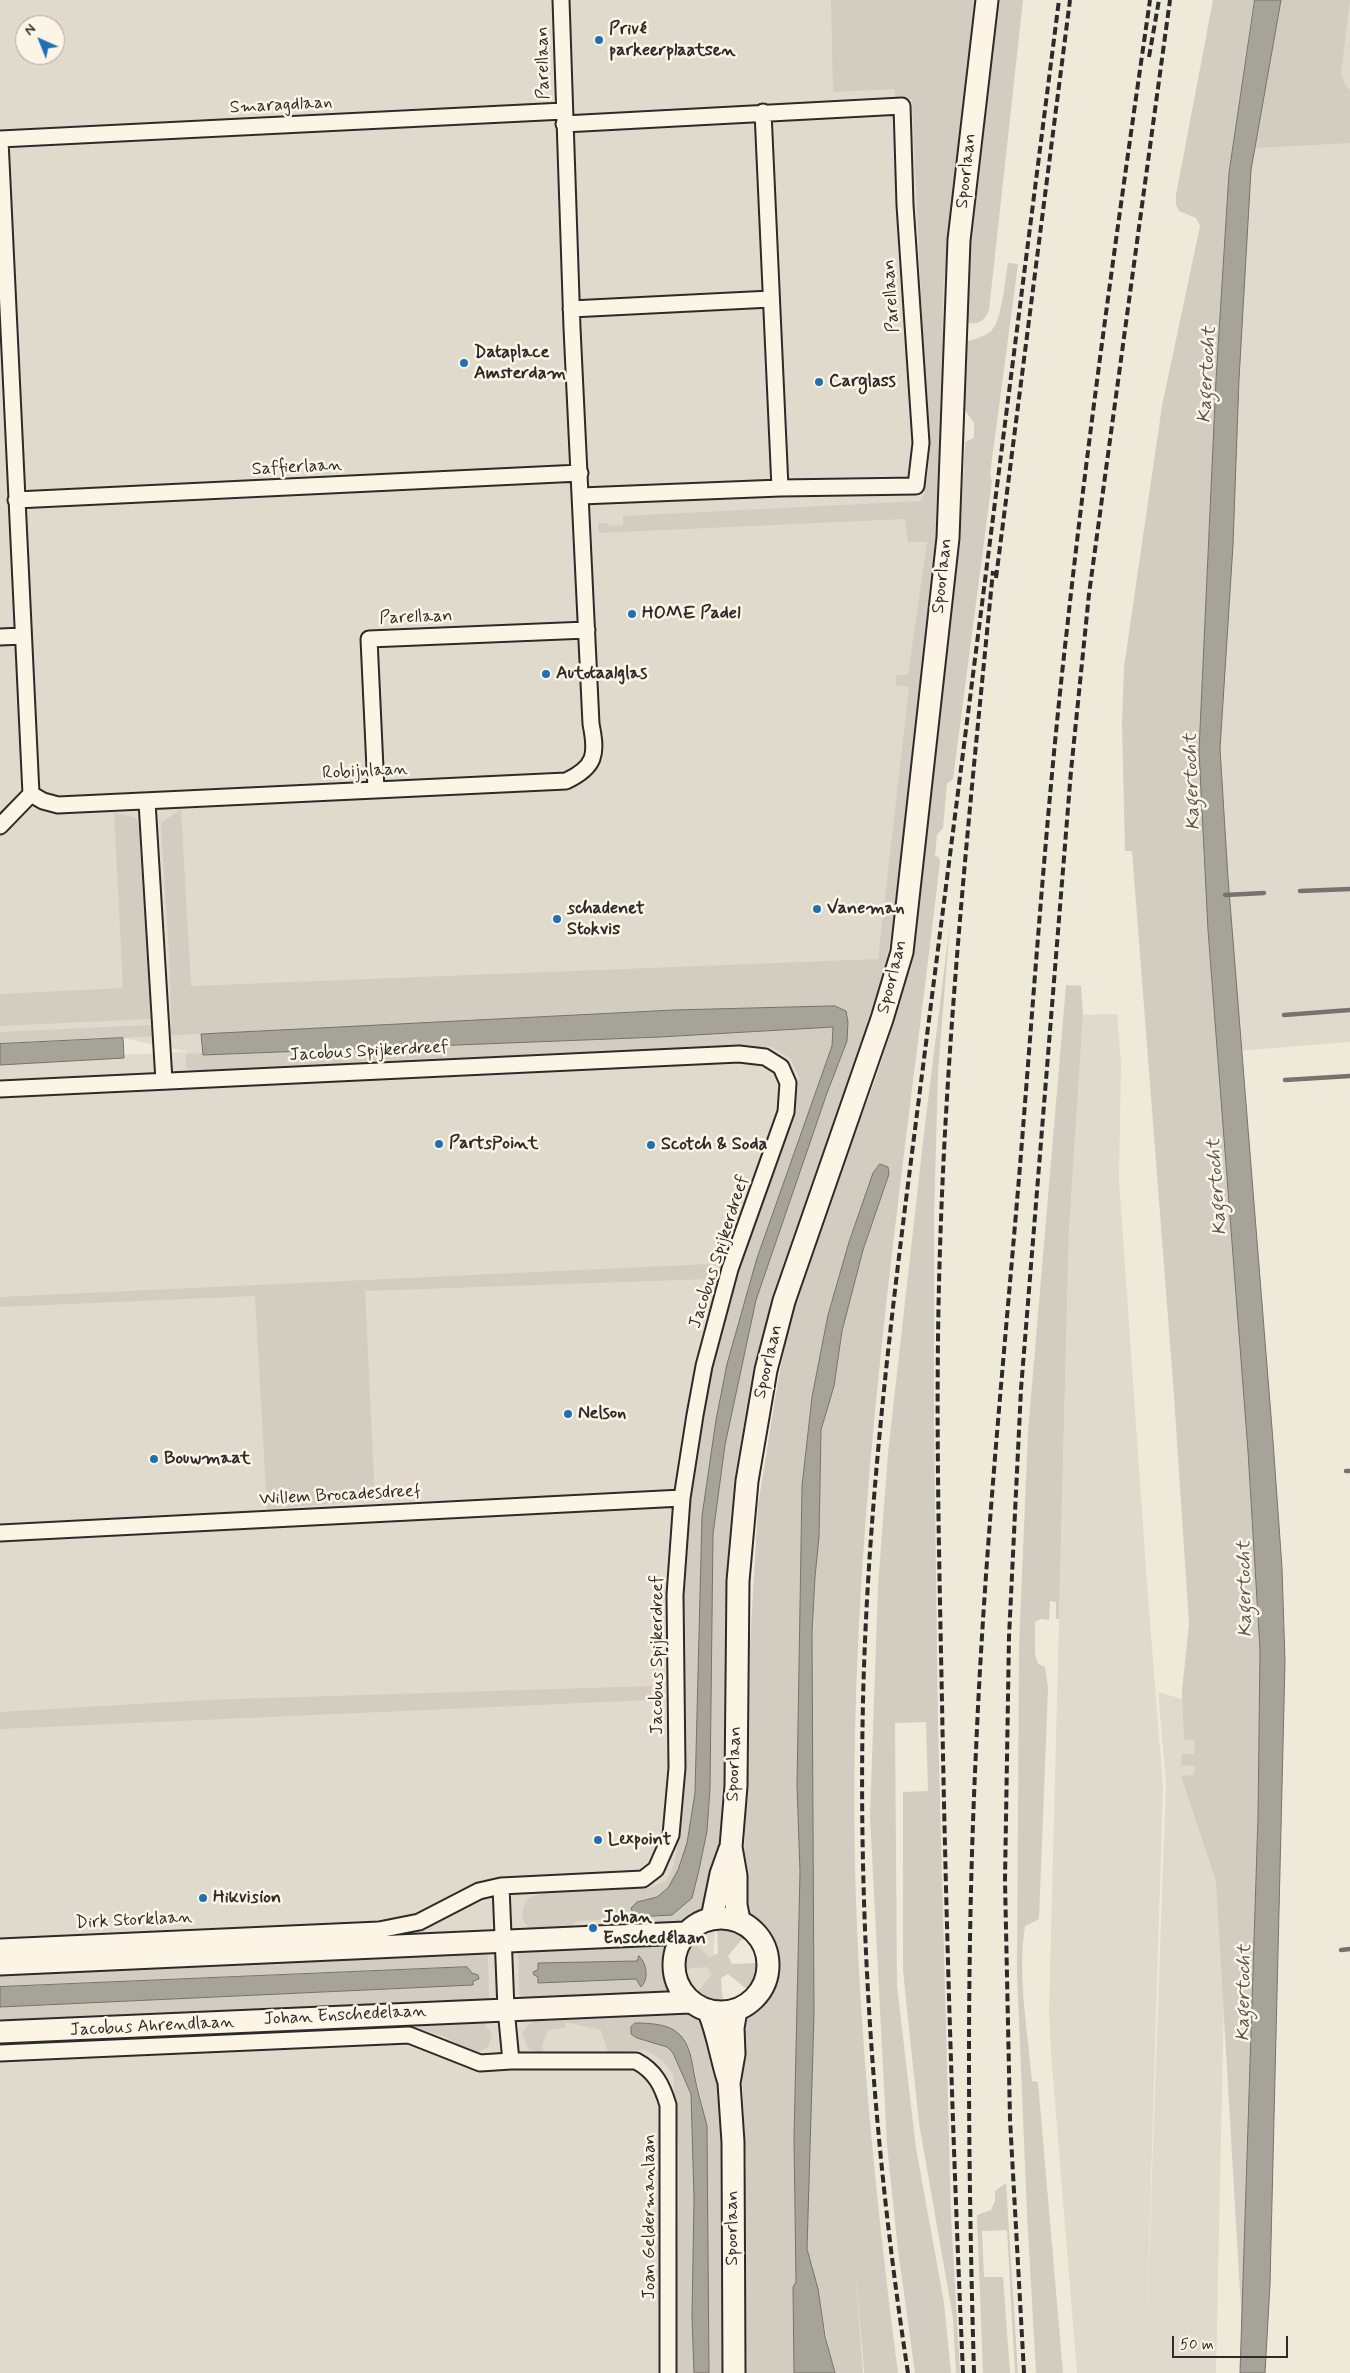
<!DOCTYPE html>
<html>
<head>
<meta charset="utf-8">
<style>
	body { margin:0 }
	#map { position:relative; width:1350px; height:2373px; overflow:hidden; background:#efe9da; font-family:Mynerve,sans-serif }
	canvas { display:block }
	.north { position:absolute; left:15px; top:15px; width:50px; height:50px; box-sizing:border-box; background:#fcf5e5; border:1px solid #a8a49b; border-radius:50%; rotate:316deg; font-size:14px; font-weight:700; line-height:20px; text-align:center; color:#2b2b2b }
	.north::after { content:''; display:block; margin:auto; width:18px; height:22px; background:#1f6fb2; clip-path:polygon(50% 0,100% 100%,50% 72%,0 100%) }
	.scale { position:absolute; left:1172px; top:2336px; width:116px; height:22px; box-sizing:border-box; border:2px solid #2b2b2b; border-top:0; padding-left:6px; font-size:15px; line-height:18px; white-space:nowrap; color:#2b2b2b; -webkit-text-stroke:4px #fcf5e5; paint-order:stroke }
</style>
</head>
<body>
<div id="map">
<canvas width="1350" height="2373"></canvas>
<div class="north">N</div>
<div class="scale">50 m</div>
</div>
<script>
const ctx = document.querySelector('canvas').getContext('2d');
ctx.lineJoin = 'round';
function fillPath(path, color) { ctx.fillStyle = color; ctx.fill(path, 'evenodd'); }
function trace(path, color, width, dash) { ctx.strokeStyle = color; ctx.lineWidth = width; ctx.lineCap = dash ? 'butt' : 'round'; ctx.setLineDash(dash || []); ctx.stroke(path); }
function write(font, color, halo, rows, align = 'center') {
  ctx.font = font + ' Mynerve,sans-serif'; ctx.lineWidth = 5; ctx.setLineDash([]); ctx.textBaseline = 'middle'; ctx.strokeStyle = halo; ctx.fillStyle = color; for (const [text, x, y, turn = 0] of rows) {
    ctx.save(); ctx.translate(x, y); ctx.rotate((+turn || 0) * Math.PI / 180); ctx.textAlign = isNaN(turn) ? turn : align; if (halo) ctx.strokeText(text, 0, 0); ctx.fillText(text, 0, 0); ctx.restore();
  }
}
fillPath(new Path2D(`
	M 0,0 L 976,0 L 957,435 L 908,869 L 877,1022 L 752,1420 L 713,1964 L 728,2373 L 0,2373 L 0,1060 L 189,1052 L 123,1038 L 0,1045 ZM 25,25 L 55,25 L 55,55 L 25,55 Z
	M 1268,0 L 1350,0 L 1350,1042 L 1223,1052 L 1215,742 L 1240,169 Z
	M 1117,1014 L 1121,1063 L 1119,1180 L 1147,1584 L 1163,1787 L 1146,2343 L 1166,1781 L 1158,1692 L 1230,1713 L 1216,2373 L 1077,2373 L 1051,2053 L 1049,2011 L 1069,1231 L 1083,1015 Z`), '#e0dacc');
fillPath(new Path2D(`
	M 831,0 L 979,0 L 943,286 L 942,368 L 946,457 L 900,889 L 881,988 L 756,1375 L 741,1447 L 734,1502 L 729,1585 L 725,1806 L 722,1845 L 707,1906 L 699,1915 L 672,1929 L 610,1925 L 608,1920 C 599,1920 589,1920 580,1921 C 574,1922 569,1929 563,1931 C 538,1938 512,1927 527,1899 L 539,1894 L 650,1888 L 667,1880 L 674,1864 L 677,1846 L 680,1785 L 682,1566 L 688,1497 L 714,1347 L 734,1271 L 796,1093 L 799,1077 L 790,1058 L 772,1047 L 742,1047 L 195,1072 L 186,1067 L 186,1054 L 660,1037 L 833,1027 L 832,1046 L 758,1256 L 727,1364 L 716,1420 L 702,1516 L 695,1793 L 687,1843 L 678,1870 L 668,1888 L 657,1897 L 637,1902 L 634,1917 L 672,1915 L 710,1788 L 713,1534 L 725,1445 L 756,1300 L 827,1093 L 847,1041 L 842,1008 L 674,1010 L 0,1044 L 0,1032 L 171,1024 C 171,957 164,890 161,823 L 181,809 L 191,986 L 878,959 L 909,687 L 896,685 L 896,675 L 908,675 L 927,542 L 908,542 L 905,519 L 599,533 L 598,523 L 606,523 L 609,526 L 623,525 L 623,516 L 922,501 L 929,470 L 912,99 L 895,99 L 895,89 L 833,92 Z
	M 998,0 L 1023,0 L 989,310 C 985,321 976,327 965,321 L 962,275 L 977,147 Z
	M 1213,0 L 1255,0 L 1229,173 L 1216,380 L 1199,751 L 1208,930 L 1248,1451 L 1260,1650 L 1258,1817 L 1242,2325 L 1216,1881 L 1181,1776 L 1194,1775 L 1195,1766 L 1181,1765 L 1182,1754 L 1194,1754 L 1195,1740 L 1184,1740 L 1182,1691 L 1189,1624 L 1174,1395 L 1132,851 L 1125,851 L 1122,723 L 1124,667 L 1162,406 L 1200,226 L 1196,218 L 1179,211 L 1176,205 L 1176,195 Z
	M 1281,0 L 1350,0 L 1341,73 L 1345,84 L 1350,90 L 1350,143 L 1255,148 Z
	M 1008,263 L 1018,264 L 990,474 L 992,481 L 953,779 L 947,784 L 943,828 L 937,835 L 935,856 L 939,857 L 940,862 C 906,1152 861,1442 855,1735 C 850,1948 871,2161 898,2373 L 864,2373 L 855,2264 L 863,2373 L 835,2373 C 824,2332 819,2290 807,2250 L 812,1632 L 815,1577 L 819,1537 L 821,1430 L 834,1386 L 842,1331 L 863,1250 L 889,1174 L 877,1166 L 849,1242 L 828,1315 L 812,1397 L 802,1486 L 797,1785 L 800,1872 L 796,2282 L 793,2287 L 794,2373 L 744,2373 L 743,2250 L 746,2163 L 742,2079 L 743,2022 L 770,1995 L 778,1972 L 773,1942 L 766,1932 L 747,1912 L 742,1891 L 748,1773 L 750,1644 L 758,1505 L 778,1381 L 795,1296 L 816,1234 L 874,1083 L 891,1031 L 901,992 L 960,541 L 965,442 L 974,438 L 974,423 L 964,409 L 960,347 C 969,338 983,339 991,331 C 1002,321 1005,279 1008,263 Z
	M 114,812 L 136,818 L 139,826 L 151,1019 L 0,1026 L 0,994 L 123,988 Z
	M 950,923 L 938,1072 L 934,1217 L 934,1424 L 938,1725 L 951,2216 L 960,2373 L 956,2373 L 953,2318 L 919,2123 L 906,2000 L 903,1969 L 903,1792 L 928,1791 L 926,1722 L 895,1723 L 897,1986 L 916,2148 L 944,2303 L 951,2373 L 915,2373 L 898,2250 L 887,2145 L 870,1816 L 878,1586 L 888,1453 L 924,1133 Z
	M 1066,985 L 1081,986 L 1083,1015 L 1069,1231 L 1059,1619 L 1056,1619 L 1056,1602 L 1050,1601 L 1049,1620 L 1041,1619 L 1035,1622 L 1035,1654 L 1038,1664 L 1045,1667 L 1048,1688 L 1039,1919 L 1025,1926 C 1017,1976 1028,2031 1032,2081 L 1038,2082 L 1063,2373 L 1036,2373 L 1027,2214 L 1017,1973 L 1019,1646 L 1028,1432 Z
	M 709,1264 L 710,1279 L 365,1291 L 375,1500 L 267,1509 L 255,1296 L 0,1307 L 0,1297 Z
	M 652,1686 L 650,1700 L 0,1729 L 0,1712 L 205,1700 Z
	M 717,1928 L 736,1931 L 744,1937 L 728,1956 L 732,1964 L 758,1963 L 757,1972 L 748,1990 L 728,1974 L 721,1978 L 723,2003 L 713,2003 L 695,1995 L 712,1974 L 707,1967 L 682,1969 L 682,1957 L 691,1941 L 710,1957 L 718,1953 Z
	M 670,1940 C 661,1963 660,1974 674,1996 L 528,2000 L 519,1994 L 518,1949 ZM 637,1958 L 636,1979 L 538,1983 L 538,1963 L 637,1961 Z
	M 470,1948 L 487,1954 L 488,1957 L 489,2002 L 0,2028 L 0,2007 L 472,1985 C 474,1977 472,1973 467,1967 L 0,1987 L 0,1970 Z
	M 685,2007 L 700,2017 L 706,2025 L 719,2080 L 724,2164 L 724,2373 L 709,2373 L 707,2126 L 693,2062 L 663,2025 L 636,2023 L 637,2038 L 667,2047 L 673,2053 L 691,2094 L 694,2199 L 692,2317 L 694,2373 L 677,2373 L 679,2149 L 673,2074 L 663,2061 L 646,2050 L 608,2053 L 601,2030 L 565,2022 L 565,2028 L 548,2030 L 542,2045 L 544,2054 L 529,2050 L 522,2034 L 528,2025 L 538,2017 Z
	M 420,2017 L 445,2022 L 446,2025 L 484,2023 L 492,2034 L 488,2047 L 478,2052 L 464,2048 L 446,2037 L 416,2028 Z
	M 1006,2183 L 1018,2373 L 1015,2373 L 1007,2230 L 982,2231 L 984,2277 L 1003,2277 L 1010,2373 L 983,2373 L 977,2215 L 991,2210 L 995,2201 L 995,2191 Z`), '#d2cdc0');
const water = new Path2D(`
	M 1255,0 L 1281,0 L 1251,170 L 1239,379 L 1233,545 L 1220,749 L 1228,878 L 1273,1441 L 1282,1568 L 1285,1662 L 1270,2284 L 1265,2373 L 1240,2373 L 1258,1817 L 1260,1650 L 1248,1451 L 1208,930 L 1199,751 L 1216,380 L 1229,173 Z
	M 835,1006 L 846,1011 L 848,1022 L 847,1041 L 827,1093 L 756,1300 L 725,1445 L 713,1534 L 710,1788 L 707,1831 L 699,1870 L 692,1898 L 672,1915 L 634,1917 L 631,1908 L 637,1902 L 657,1897 L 668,1888 L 678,1870 L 687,1843 L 695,1793 L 702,1516 L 716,1420 L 727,1364 L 757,1258 L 832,1046 L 833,1027 L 660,1037 L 203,1055 L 201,1034 L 674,1010 Z
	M 123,1038 L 124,1058 L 0,1065 L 0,1044 Z
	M 880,1164 L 888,1167 L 889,1174 L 863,1250 L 842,1331 L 834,1386 L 821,1430 L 819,1537 L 815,1577 L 812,1632 L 814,2015 L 807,2249 L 818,2289 L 825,2336 L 835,2373 L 794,2373 L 793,2287 L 796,2282 L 794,2138 L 800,1872 L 797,1785 L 802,1486 L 812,1397 L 828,1315 L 849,1242 L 873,1173 Z
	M 639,1956 C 647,1964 649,1979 641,1987 L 636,1979 L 538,1983 L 538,1977 L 534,1975 L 533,1972 L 538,1970 L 538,1963 L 637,1961 Z
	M 467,1967 L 472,1973 L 478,1975 L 479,1979 L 473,1981 L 473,1985 L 0,2007 L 0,1987 Z
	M 635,2023 C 677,2023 688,2033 694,2073 C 697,2091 703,2109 707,2126 L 709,2373 L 694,2373 L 692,2317 L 694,2199 L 691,2094 L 673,2053 L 667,2047 L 637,2038 L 631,2034 L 631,2027 Z`);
fillPath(water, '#a6a399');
trace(water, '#75736d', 1);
trace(new Path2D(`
	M 1300,891 L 1350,889
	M 1225,895 L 1264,893
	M 1284,1015 L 1350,1010
	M 1285,1080 L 1350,1076
	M 1346,1471 L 1350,1471
	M 1341,1950 L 1350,1949`), '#75736d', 4.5);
const street = new Path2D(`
	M 763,112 L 780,488
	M 564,124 L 902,106 L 905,205 L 921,443 L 916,486 L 780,488 L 581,496
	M 0,139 L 564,111
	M 0,140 L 31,794 L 0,826
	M 571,309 L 771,299
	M 16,500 L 580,473
	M 0,637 L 22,636
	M 376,790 L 369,639 L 587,630
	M 31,794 L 43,801 L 58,805 L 566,781 C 596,767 597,754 591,724 L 572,328 L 561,0
	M 147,802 L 164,1081
	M 0,1089 L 739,1054 L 765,1057 L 781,1067 L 788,1083 L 786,1112 L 730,1269 L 704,1366 L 695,1415 L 682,1498 L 675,1595 L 677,1768 L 671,1835 L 656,1869 L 643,1879 L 501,1886 L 506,2009 L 511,2061
	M 0,1533 L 682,1498
	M 0,1947 L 379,1930 L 419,1922 L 479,1891 L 501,1886
	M 0,2053 L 409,2035 L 480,2063 L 511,2061 L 636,2061 C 655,2071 662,2085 668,2105 L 668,2373`);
const secondary = new Path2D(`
	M674 1965a47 47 0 1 1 94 0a47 47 0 1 1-94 0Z
	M 712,1918 L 721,1874 L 730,1849
	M 739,1920 L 736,1905 L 736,1876 L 731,1847 L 736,1786 L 738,1581 L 747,1481 L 766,1370 L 784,1301 L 882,1019 L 902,952 L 948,538 L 959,240 L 987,0
	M 0,1964 L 685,1933
	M 709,2012 C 718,2034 721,2057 728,2079
	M 0,2032 L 690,2002
	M 734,2373 L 733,2142 L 729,2083 L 734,2054 L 733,2028 L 736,2010`);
trace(street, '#2b2b2b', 19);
trace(secondary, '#2b2b2b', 25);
trace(street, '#fcf5e5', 15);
trace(secondary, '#fcf5e5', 21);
trace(new Path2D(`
	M 1149,57 L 1159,0
	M 996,578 L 1070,0
	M 908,2373 C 874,2151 858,1926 863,1701 C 867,1533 885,1367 906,1200 L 1059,0
	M 963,2373 C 953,2149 946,1926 942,1702 C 939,1551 935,1400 940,1249 C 947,1022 971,796 993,571
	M 974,2373 C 968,2165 966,1958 976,1751 C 984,1559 1003,1368 1019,1178 C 1034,995 1046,811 1067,629 C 1090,419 1120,209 1150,0
	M 1024,2373 L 1010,2119 L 1005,1880 L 1009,1637 L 1021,1389 L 1071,771 L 1089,594 L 1170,0`), '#2b2b2b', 4, [8, 4]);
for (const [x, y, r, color] of [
	[599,40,5,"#1f6fb2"],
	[464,363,5,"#1f6fb2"],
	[819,382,5,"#1f6fb2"],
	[632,614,5,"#1f6fb2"],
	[546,674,5,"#1f6fb2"],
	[817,909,5,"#1f6fb2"],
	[557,919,5,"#1f6fb2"],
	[439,1144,5,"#1f6fb2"],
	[651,1145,5,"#1f6fb2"],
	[568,1414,5,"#1f6fb2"],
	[154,1459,5,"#1f6fb2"],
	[598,1840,5,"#1f6fb2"],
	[203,1898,5,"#1f6fb2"],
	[593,1928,5,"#1f6fb2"]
]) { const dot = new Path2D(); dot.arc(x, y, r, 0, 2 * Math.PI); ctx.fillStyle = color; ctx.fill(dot); trace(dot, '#fcf5e5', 2); }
write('bold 18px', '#2b2b2b', '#fcf5e5', [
	["Privé",609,30],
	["parkeerplaatsen",609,51],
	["Dataplace",474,353],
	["Amsterdam",474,374],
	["Carglass",829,382],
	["HOME Padel",642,614],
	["Autotaalglas",556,674],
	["schadenet",567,909],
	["Stokvis",567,930],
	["Vaneman",827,909],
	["PartsPoint",449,1144],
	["Scotch & Soda",661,1145],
	["Nelson",578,1414],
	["Bouwmaat",164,1459],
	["Lexpoint",608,1840],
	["Hikvision",213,1898],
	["Johan",603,1918],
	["Enschedélaan",603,1939]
], 'left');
write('18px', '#2b2b2b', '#fcf5e5', [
	["Parellaan",544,63,-91],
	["Smaragdlaan",281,106,-3],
	["Spoorlaan",967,171,-84],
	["Parellaan",892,296,-94],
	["Saffierlaan",297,468,-3],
	["Spoorlaan",943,576,-84],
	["Parellaan",416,618,-2],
	["Robijnlaan",365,772,-3],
	["Spoorlaan",893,977,-76],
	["Jacobus Spijkerdreef",369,1052,-3],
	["Jacobus Spijkerdreef",720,1252,-72],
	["Spoorlaan",769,1362,-77],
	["Willem Brocadesdreef",340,1496,-3],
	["Jacobus Spijkerdreef",658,1655,-90],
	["Spoorlaan",735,1764,-88],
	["Dirk Storklaan",134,1921,-3],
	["Johan Enschedelaan",345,2016,-3],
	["Jacobus Ahrendlaan",152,2027,-3],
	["Joan Geldermanlaan",650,2217,-90],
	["Spoorlaan",733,2228,-90]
]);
write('italic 19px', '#565552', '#fcf5e5', [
	["Kagertocht",1208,375,-87],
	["Kagertocht",1193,782,-92],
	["Kagertocht",1218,1187,-94],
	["Kagertocht",1246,1589,-91],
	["Kagertocht",1245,1993,-89]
]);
</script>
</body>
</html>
